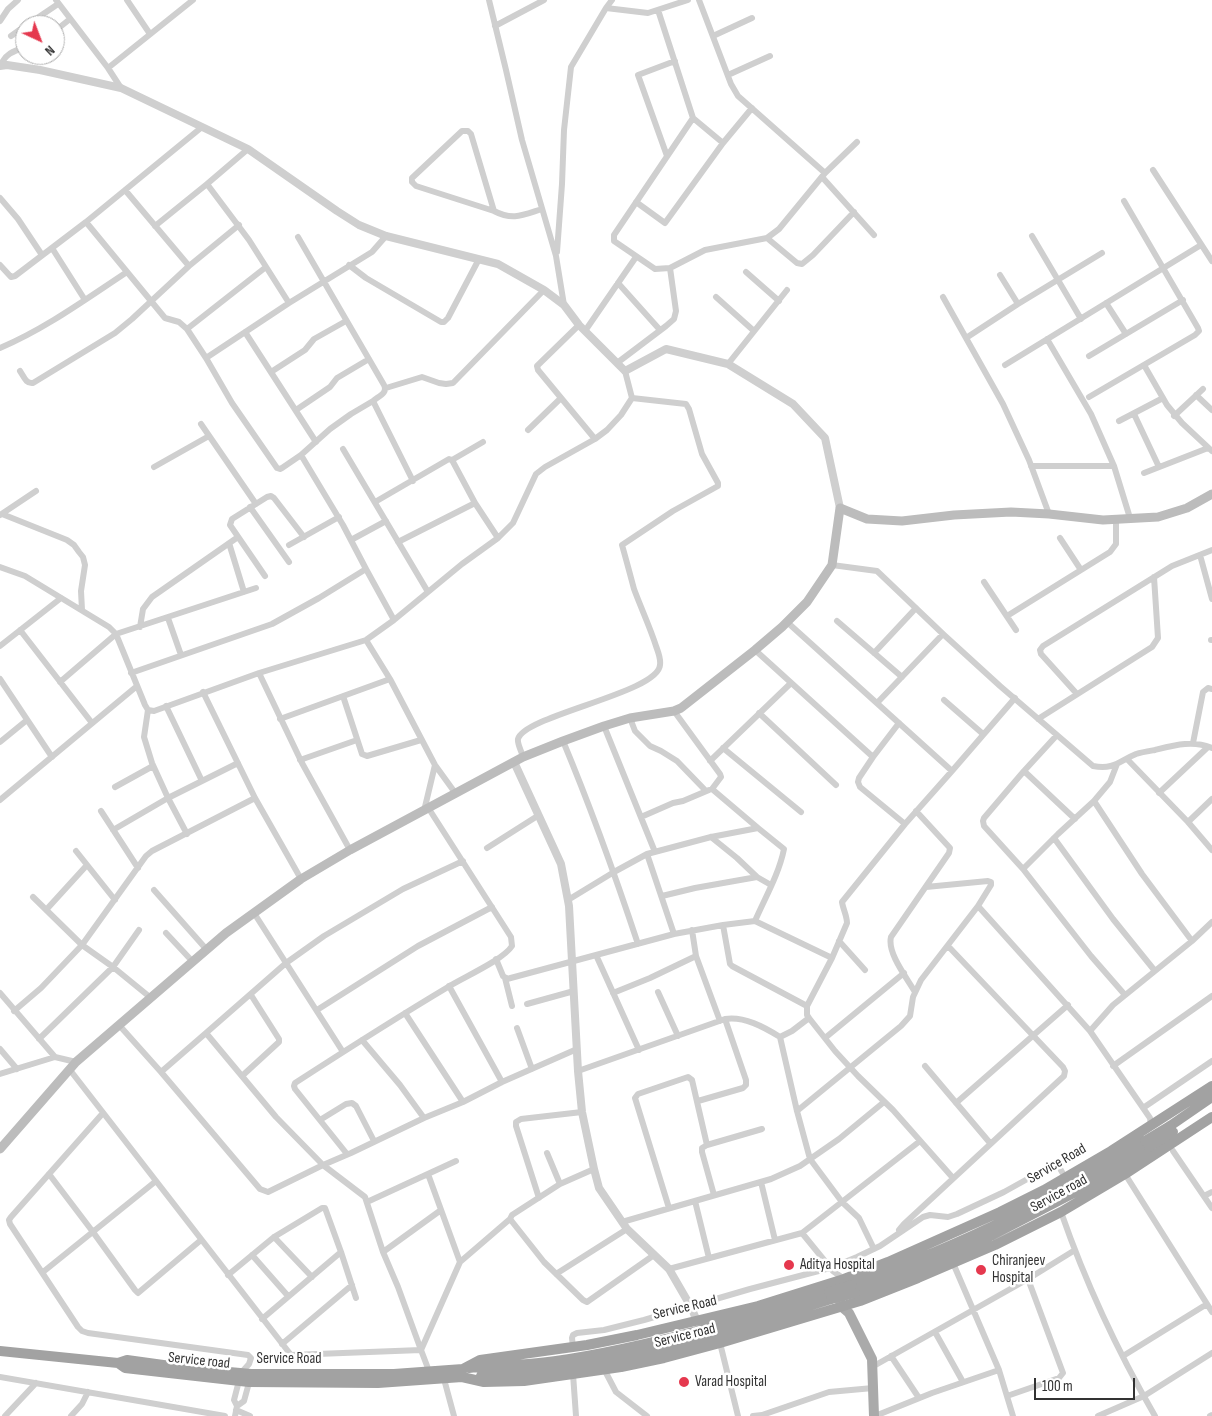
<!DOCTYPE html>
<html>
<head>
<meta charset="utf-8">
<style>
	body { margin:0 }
	#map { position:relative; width:1212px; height:1416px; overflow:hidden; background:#fff; font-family:"Sofia Sans Condensed",sans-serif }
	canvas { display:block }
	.north { position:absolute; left:15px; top:15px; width:50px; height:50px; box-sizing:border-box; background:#fff; border:1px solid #adadad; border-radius:50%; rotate:137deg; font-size:14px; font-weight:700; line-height:20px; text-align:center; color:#323232 }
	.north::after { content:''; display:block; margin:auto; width:18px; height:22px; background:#e5384e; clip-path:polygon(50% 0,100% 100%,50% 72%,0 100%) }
	.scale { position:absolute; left:1034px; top:1378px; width:101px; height:22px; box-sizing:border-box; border:2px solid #323232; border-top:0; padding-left:6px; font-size:15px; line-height:18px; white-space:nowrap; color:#323232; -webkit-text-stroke:4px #fff; paint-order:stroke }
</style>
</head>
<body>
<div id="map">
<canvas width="1212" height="1416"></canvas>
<div class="north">N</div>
<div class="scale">100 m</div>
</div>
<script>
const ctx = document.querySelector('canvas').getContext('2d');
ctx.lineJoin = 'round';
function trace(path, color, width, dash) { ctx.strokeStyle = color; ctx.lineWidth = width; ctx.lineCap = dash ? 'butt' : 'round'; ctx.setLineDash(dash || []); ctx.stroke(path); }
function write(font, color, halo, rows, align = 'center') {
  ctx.font = font + ' "Sofia Sans Condensed",sans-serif'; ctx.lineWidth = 5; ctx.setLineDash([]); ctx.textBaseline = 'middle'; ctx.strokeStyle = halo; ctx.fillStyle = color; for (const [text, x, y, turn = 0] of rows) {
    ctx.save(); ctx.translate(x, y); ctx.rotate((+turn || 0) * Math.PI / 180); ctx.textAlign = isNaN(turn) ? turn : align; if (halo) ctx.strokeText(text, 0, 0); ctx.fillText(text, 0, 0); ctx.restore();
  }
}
trace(new Path2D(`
	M 56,0 L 108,68 L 121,88
	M 127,0 L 150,34
	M 489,0 L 506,70 L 522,140 L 556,256 L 564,305
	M 699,0 L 731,84 L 738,96 L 825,173
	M 606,8 L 648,13 L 688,0
	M 658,10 L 693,118 L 723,143
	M 0,21 L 8,9 L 18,0
	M 27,25 L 58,4
	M 495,26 L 544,0
	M 55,31 L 70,19
	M 11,36 L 25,26
	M 713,36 L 752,18
	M 1,65 C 5,54 14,51 25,47
	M 108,68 L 193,0
	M 728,75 L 770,56
	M 693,118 L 614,235 L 614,241 L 655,269 L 670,268 L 705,250 L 767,238 L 779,229 L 825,173 L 857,142
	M 248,149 L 207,184 L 249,240 L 289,303
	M 667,156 L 638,75 L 675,61
	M 1153,170 L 1212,261
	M 822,177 L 874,235
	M 125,190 L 189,266
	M 0,198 L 18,219 L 42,255
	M 636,202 L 665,223 L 723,143 L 752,108
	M 494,211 L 471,134 L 468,131 L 462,131 L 412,178 L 412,182 L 416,186 L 494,211 C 513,221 523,215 542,209
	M 86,222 L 165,318 L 179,322 L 187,329 L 206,358 L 232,403 L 277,468 L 280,469 L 282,468 L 301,455 L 343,525 L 366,569 L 319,598 L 272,624 L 131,673
	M 155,226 L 207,184
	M 1032,236 L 1081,319
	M 298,237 L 384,385 C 388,393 379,396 373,401 L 413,481
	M 767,238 L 797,263 L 802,264 L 813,255 L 854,212
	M 52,248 L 85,300
	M 557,252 L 562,184 L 564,130 L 571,67 L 606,8 L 612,0
	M 0,265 L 11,277 L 15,276 L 86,222 L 202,127
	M 349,265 L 366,278 L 441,322 L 444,322 L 448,318 L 479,259
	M 746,272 L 779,301
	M 1000,275 L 1018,304
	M 618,283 L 660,330
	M 716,297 L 754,331
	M 943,297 L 1003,404 L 1029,460 L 1049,514
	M 1106,303 L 1126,334
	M 579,325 L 537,366 L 538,370 L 595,439
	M 187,329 L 266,267
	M 585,331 L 636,257
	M 245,332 L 316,442
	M 966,338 L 1018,304 L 1102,253
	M 1047,339 L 1091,414 L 1114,466 L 1130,518
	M 0,348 C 45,329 86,299 127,272
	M 1089,356 L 1183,300
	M 206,358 L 289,303 L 372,252 L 386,236
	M 617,363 L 666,326 L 674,319 L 676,311 L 670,268
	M 728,364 L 787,290
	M 1005,365 L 1201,245
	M 1144,365 L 1167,405 L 1182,423 L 1212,451
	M 20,371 C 24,377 26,384 33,383 L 115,333 L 132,319 L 189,266 L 239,225
	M 271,372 L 305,350 L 314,339 L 346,321
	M 386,388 L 422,377 L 439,383 L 446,384 L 453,383 L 544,290
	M 1196,395 L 1212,410
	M 1089,397 L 1195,335 L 1199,331 L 1198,328 L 1124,201
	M 296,410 L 330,387 L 337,378 L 369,359
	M 1134,414 L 1159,467
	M 1174,416 L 1203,389
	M 1119,421 L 1163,398
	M 201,424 L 256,504
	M 528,430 L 561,398
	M 343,449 L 428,592
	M 301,455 L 330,429 L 351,414 L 373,401
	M 452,460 L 483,442
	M 1031,466 L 1114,466
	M 154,467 L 209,436
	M 1144,473 L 1208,448
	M 375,502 L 449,459 L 452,460 L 475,503 L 398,542
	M 475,503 L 498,538
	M 250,507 L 289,562
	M 2,514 L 67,540 L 74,545 L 79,552 L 83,557 L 85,565 L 81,591 L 82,610
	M 0,515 L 36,491
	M 1060,538 L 1081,570
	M 351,540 L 386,521
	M 229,543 L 244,592
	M 289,545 L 339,517
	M 1200,555 L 1212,599
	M 832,565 L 877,571 L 943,634 L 1000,686 L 1093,766 C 1114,770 1119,761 1136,754 C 1142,752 1149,751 1155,750 C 1175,745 1193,740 1212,748
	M 0,567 L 25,576 L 109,627 L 116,634 L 145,705 L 148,710 L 154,711 L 259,673 L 366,640 L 394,620 L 462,564 L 498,538 L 513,523 L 536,474 L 545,467 L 595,439 L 607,430 L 621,415 L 632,398 L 625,371
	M 366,569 L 394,620
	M 265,576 L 230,525 L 232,519 L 267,497 L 271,496 L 274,498 L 304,537
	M 984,582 L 1016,630
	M 1007,616 L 1110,552 L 1116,544 L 1116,519
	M 168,618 L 181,655
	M 837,621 L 902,677
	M 787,622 L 952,771
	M 140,627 L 143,609 L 152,597 L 238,537
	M 20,630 L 92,723
	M 366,640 L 390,679 L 435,765 L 456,794
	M 1211,640 L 1212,640
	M 0,646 L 61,598
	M 755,650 L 873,757 L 859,778 L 858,782 L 860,787 L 905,824
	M 874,653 L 916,608
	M 259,673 L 302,763 L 350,850
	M 0,679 L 52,757
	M 60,682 L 116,634 L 256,588
	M 203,692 L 255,798 L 301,879
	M 1077,694 L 1041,654 L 1040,650 L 1043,646 L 1172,566 L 1212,550
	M 343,696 L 362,754 L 367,756 L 421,740
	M 944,700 L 983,734
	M 877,703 L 943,634
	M 166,706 L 202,781
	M 674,711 L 720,774 L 721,777 L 712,789 L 758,828
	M 759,713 L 836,785
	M 630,718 L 635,731 L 650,746 L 661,751 L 677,761 L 706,791
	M 280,719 L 390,679
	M 1038,719 L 1152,647 L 1158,638 L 1154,577
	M 604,726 L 655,852
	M 1057,735 L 1024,771 L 984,818 L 983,821 L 984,826 L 1023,869 L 1091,956 L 1125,995
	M 563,741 C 591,808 615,875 638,944
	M 0,742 L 27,720
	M 1193,743 L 1203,692 L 1208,688 L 1212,689
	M 723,748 L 801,812
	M 523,757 C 522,752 517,744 518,739 C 525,715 658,693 660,665 C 661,658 658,652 656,646 C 650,627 641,608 634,589 C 630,574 626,559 622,545 L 673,511 L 718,486 L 718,483 L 702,454 L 689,409 L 686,404 L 632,398
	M 873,757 L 899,723
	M 1127,759 L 1188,822 L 1212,850
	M 300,760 L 357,740
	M 710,761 L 791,683
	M 1024,771 L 1075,819
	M 115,787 L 153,766
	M 1159,793 L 1208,747
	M 0,800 L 137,686
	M 1094,801 L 1142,874 L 1192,941
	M 101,811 L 138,868
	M 424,811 L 435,765
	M 641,817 L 673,803 L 683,801 L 709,790
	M 1188,822 L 1212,799
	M 113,830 L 168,798 L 152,763 L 144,737 L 148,710
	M 187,834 L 168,798 L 238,763
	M 711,837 L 737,858 L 757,877
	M 1054,838 L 1113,919 L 1155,971
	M 487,848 L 539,815
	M 76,851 L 115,900
	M 647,854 L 674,934
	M 1023,869 L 1058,834 L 1094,801 L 1110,782 L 1117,764
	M 926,887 L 988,881 L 991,882 L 991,885 L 978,906 L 1090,1031 L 1150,1118 L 1151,1126
	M 154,890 L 207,950
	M 662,896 L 695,888 L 757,877 L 771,885
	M 33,897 L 82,945 L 113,967 L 151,998
	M 568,900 L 614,872 L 647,854 L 711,837 L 758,828 L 784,849 C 779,874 765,898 755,921
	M 46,910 L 87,865
	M 254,913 L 343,1052
	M 723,925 L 730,964 L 732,966 L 807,1006
	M 692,930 L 696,956 L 720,1021
	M 166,933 L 193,962
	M 839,941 L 865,970
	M 596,955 L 639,1050
	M 496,959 L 503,976 L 507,979 L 674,934 L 723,925 L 755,921 L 832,958
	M 505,978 L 512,1006
	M 449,986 L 502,1082
	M 658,992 L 678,1036
	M 915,992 C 907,978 887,953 891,937 L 949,853 L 950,848 L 916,811
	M 0,993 L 55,1057
	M 613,993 L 650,978 L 696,956
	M 527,1004 L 574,991
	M 317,1010 L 418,946 L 492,907
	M 14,1011 L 41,988 L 82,945 L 146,856 L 152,851 L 255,798
	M 405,1013 L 463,1102
	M 809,1018 L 807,1015 L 807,1006 L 832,958 L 847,923 C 847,916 843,909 842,902 L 905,824 L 952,771 L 1015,698
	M 119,1025 L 161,1072 L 206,1033 L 276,1117 L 323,1165 L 365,1197 L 383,1252 L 398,1287 L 421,1350
	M 517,1028 L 532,1069
	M 1090,1031 L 1113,1005 L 1192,941 L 1212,922
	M 206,1033 L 286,963 L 324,936 L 403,889 L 463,861
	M 780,1037 L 797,1111 L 810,1159 L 842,1202 L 859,1218 L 874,1249
	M 825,1038 L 904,973
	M 39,1039 L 113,967 L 139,930
	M 362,1040 L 400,1085 L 424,1118
	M 0,1049 L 17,1069
	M 925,1066 L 990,1143
	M 1113,1066 L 1212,996
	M 70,1070 L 291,1355 L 421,1350 L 429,1371
	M 578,1071 L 725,1019 C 744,1016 764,1027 780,1037 L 792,1031 L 809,1018 L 835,1051 L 858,1076 L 893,1110 L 953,1178
	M 161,1072 L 260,1189 L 268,1192 L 323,1165 L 351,1153 L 424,1118 L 463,1102 L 502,1082 L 577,1049
	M 0,1074 L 55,1057 L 76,1062
	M 242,1076 L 279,1042 L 279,1039 L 251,995
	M 698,1101 L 743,1088 L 746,1085 L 746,1080 L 725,1019
	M 956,1103 L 1068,1005
	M 1143,1108 L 1212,1061
	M 797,1111 L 901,1026 L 910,1016 L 913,997 L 921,980 L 978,906
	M 103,1113 L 11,1217 L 9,1220 L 10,1224 L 78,1327 L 82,1331 L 88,1333 L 248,1355 L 251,1358 L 249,1364 L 241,1373 L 234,1400 L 237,1406 L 235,1416
	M 320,1120 L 346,1104 L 352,1103 L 356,1106 L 374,1141
	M 707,1145 L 762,1129
	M 1173,1151 L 1212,1208
	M 547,1153 L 560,1184
	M 347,1154 L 295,1089 L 294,1086 L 295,1083 C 346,1050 396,1018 448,987 C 464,977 503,960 512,946 L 511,937 L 429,809
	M 49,1174 L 93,1232 L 135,1290 L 138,1293 L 201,1240
	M 1125,1174 L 1212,1312
	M 761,1182 L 775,1240
	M 1204,1196 L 1212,1192
	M 539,1198 L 516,1126 L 516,1122 L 521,1119 L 582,1112
	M 695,1201 L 709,1258
	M 367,1202 L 456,1161
	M 669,1208 L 635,1098 L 638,1094 L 688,1077 L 692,1080 L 707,1145 L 702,1148 L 702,1152 L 714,1195
	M 1061,1212 C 1085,1281 1118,1352 1155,1416
	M 510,1219 L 512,1215 L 560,1184 L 594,1169
	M 622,1222 L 771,1179 L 800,1166 L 839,1139 L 884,1102
	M 899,1230 L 904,1224 L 1064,1076 L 1065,1071 L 1063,1067 L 948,946
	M 802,1233 L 833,1271 L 844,1279
	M 274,1237 L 312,1277
	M 383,1252 L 441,1210
	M 252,1255 L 288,1296
	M 460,1262 L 510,1219 L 544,1262 L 583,1300 L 587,1302 L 654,1255
	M 953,1263 L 999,1370 L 1013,1416
	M 669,1269 L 802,1233 L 920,1141
	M 43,1272 L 156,1181
	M 556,1274 L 627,1229
	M 228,1275 L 274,1237 L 322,1208 L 325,1208 L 341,1252 L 356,1298
	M 262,1319 L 341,1252
	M 935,1332 L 963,1382
	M 720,1343 L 738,1416
	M 282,1344 L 352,1285
	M 573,1347 L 572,1338 L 573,1335 L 577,1333 L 604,1330 L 644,1320 L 750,1289 L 830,1268 L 857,1257 L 880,1246 L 923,1217 L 930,1215 L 948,1217 L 957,1214 L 1004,1192 L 1049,1167 L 1055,1165 L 1059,1167 L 1065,1177
	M 421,1350 L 460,1262 L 428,1174
	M 891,1356 L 919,1398
	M 1123,1356 L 1207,1304
	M 872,1367 L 1028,1279 L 1075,1250
	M 604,1369 L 616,1392 L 647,1416
	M 573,1374 L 576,1416
	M 0,1377 L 225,1416
	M 444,1379 L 454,1416
	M 1007,1396 L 1059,1378 L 1063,1373 L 1028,1279
	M 237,1406 L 244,1401 L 250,1379
	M 236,1410 L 250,1416
	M 5,1416 L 36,1383
	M 71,1416 L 82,1404 L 88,1392
	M 753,1416 L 762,1415 L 829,1392 L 873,1388
	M 875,1416 L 932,1393 L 999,1370
	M 1098,1416 L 1144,1396 L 1212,1353
	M 1210,1416 L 1212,1415`), '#cfcfcf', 6);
trace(new Path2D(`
	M 0,66 L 7,65 L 40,70 L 121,88 L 248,149 L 337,211 L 359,225 L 386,236 L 498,264 L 544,290 L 564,305 L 579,325 L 625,371 L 666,349 L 728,364 L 793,404 L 825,438 L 840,508
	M 514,762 L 561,864 L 569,906 L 578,1071 L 582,1112 L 594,1169 L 599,1188 L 627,1229 L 669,1269 L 691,1307 L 697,1321`), '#cfcfcf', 8);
trace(new Path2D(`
	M 0,1149 L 76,1062 L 226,933 L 301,879 L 350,850 L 523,757 L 563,741 L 604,726 L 630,718 L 674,711 L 681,708 L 755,650 L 782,627 L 807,602 L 832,565 L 840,508 L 867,519 L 902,521 L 954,515 L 1011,512 L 1049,514 L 1103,520 L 1158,517 L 1187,508 L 1212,494`), '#bcbcbc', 9);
trace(new Path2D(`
	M 840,1301 L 842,1307 L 849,1313 L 872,1359 L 874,1416`), '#aaa', 10);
trace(new Path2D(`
	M 1170,1126 L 1212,1097
	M 852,1285 C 906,1265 959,1243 1010,1218 C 1057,1195 1101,1168 1145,1141
	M 855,1293 L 950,1255 L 973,1245 L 1083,1188 L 1121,1166 L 1149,1147
	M 0,1351 L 118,1363 L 125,1368 L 249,1382 L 378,1383 L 462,1377 L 484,1382 L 524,1381 L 621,1367 L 664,1358 L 720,1343 L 860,1301 L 918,1278 L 995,1245 L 1061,1212 L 1125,1174 L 1212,1117
	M 118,1363 L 127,1360 L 185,1368 L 251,1374 L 394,1374 L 463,1369 L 480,1360 L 587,1345 L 637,1335 L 758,1306 L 844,1279 L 888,1262 L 1000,1212 L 1044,1190 L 1111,1151 L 1212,1086
	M 469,1368 C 498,1366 527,1365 556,1361 C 649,1347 740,1320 829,1292
	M 481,1376 L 545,1370 L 608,1360 L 704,1339 L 831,1299`), '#a2a2a2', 10);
trace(new Path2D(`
	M 1145,1141 L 1170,1126
	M 1149,1147 L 1173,1132
	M 829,1292 L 852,1285
	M 831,1299 L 855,1293`), '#a2a2a2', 10);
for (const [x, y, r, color] of [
	[789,1265,6,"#e5384e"],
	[981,1270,6,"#e5384e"],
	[684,1382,6,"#e5384e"]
]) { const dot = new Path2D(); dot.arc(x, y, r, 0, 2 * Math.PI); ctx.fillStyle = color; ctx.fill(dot); trace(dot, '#fff', 2); }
write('15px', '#323232', '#fff', [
	["Service Road",1057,1164,-30],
	["Service road",1059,1194,-29],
	["Service Road",685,1308,-13],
	["Service road",685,1336,-14],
	["Service Road",289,1359],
	["Service road",199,1361,6]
]);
write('15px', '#323232', '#fff', [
	["Chiranjeev",992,1261],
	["Hospital",992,1278],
	["Aditya Hospital",800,1265],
	["Varad Hospital",695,1382]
], 'left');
</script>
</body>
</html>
